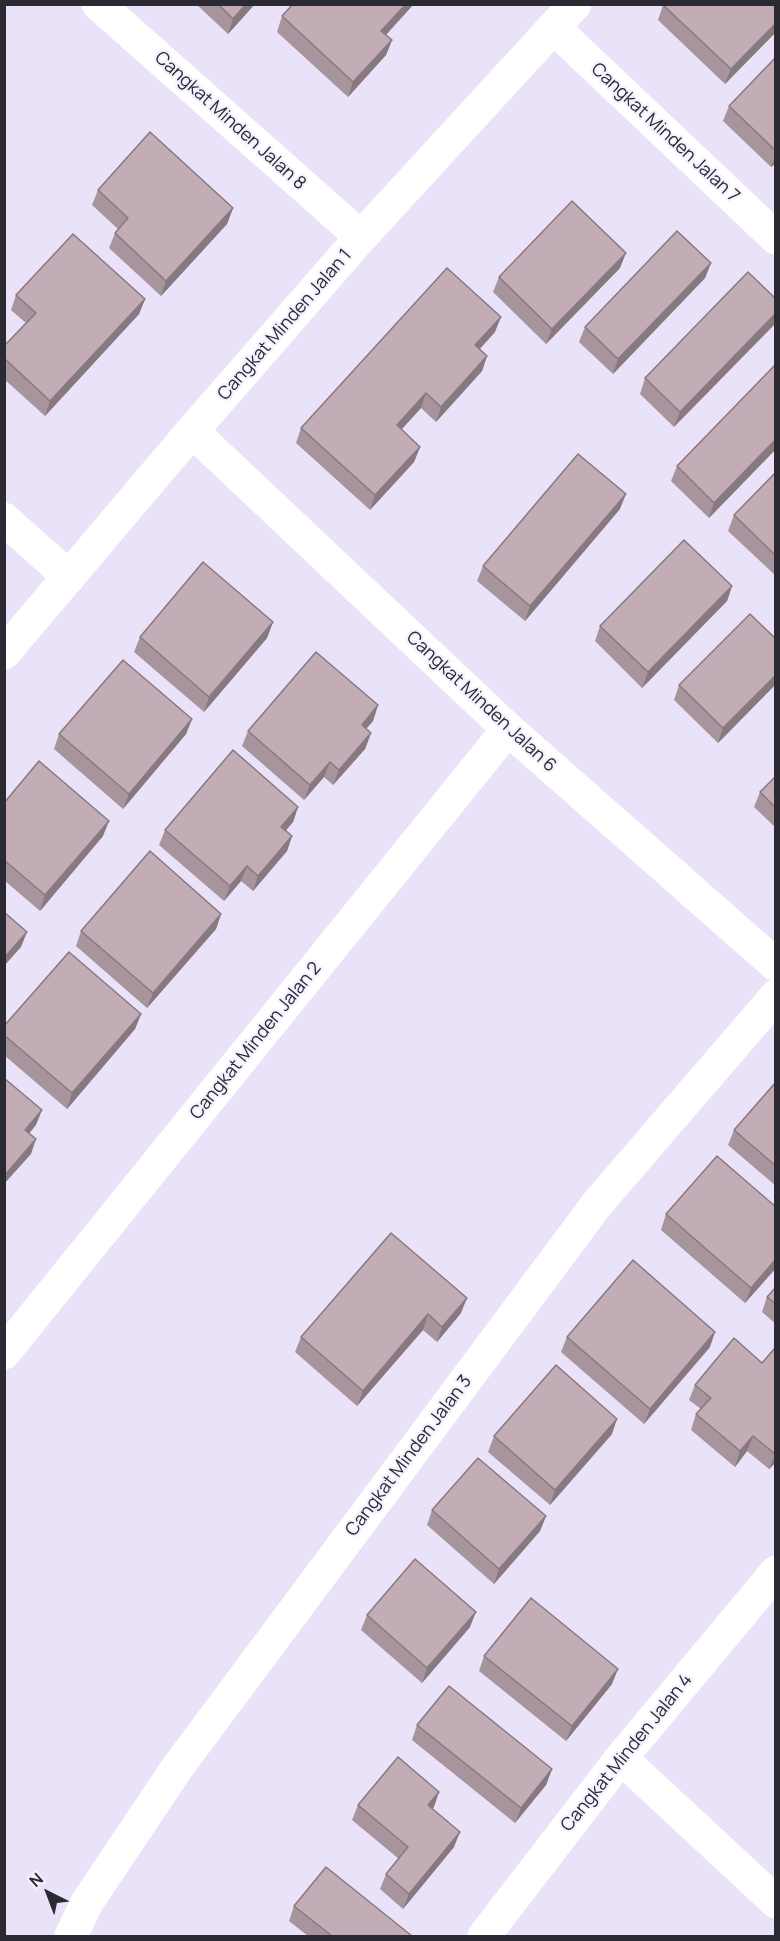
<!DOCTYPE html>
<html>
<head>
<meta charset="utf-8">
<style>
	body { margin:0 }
	#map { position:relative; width:780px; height:1941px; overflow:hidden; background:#e9e2f8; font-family:Manrope,sans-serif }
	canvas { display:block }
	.frame { position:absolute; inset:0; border:6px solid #2b2931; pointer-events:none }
	.north { position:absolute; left:18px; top:1863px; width:60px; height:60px; -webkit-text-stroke:4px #f5f1fe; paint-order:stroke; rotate:318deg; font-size:16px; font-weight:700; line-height:24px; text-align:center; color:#2b2931 }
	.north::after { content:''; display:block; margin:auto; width:21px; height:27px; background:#2b2931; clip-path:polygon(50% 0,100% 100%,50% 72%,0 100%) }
</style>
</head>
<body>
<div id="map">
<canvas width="780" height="1941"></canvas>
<div class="frame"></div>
<div class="north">N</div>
</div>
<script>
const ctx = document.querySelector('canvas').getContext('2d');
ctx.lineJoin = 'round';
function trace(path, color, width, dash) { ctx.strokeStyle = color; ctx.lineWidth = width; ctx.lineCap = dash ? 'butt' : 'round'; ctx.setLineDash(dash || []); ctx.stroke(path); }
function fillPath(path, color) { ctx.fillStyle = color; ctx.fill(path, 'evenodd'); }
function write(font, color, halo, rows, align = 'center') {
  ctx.font = font + ' Manrope,sans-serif'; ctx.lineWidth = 4.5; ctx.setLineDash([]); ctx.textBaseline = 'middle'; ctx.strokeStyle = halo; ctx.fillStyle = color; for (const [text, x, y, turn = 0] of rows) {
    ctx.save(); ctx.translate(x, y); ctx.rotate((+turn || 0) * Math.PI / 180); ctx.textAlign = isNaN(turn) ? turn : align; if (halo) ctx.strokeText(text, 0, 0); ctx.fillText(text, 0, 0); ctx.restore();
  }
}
trace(new Path2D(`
	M 98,4 L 361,237
	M 554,28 L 776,238
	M 192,431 L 508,729 L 776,965
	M 4,519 L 69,577
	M 4,653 L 192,431 L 361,237 L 575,4
	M 4,1353 L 508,729
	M 621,1758 L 776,1902
	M 71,1936 L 86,1904 L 177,1768 L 597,1204 L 776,996
	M 484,1936 L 621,1758 L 776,1572`), '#fff', 33);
fillPath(new Path2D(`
	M 196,4 L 255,4 L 228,34 Z
	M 776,4 L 776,32 L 725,84 L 658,20 L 663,5 Z
	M 282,16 L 386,35 L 392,40 L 386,55 L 348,97 L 277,32 Z
	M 776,57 L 776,163 L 771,167 L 723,121 L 729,106 Z
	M 98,190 L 233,208 L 227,224 L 161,296 L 109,248 L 115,233 L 118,229 L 92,205 Z
	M 711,263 L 705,278 L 613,374 L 579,342 L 585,327 Z
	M 620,268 L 546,344 L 493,292 L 499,277 Z
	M 16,295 L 145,299 L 139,314 L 45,416 L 4,379 L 4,346 L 26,323 L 11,310 Z
	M 776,299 L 674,427 L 640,394 L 645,378 Z
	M 495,332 L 480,349 L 487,356 L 482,371 L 436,422 L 421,408 L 401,430 L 420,447 L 414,462 L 370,510 L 296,443 L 301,428 Z
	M 776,364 L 776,449 L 709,518 L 671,481 L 677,466 Z
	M 776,472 L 776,576 L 728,531 L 734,515 Z
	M 620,509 L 525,621 L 477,581 L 483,566 Z
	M 732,586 L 727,601 L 642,688 L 595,641 L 600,626 Z
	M 273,622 L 267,638 L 204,712 L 134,652 L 140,637 Z
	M 776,639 L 776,684 L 718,743 L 674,700 L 679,685 Z
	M 378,705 L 373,721 L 366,729 L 371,733 L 365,749 L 333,785 L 324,777 L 304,800 L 242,746 L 248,731 Z
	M 192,719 L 186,734 L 123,809 L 54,749 L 59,734 Z
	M 776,776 L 776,828 L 754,807 L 760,792 Z
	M 4,803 L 103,836 L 40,911 L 4,880 Z
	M 298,807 L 293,822 L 286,830 L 292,836 L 287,851 L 253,891 L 241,881 L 224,901 L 159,845 L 165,830 Z
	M 221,914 L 216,929 L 147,1008 L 76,946 L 81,931 Z
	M 141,1014 L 135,1029 L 67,1109 L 4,1055 L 4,1026 Z
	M 776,1082 L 776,1186 L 728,1145 L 734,1130 Z
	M 776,1207 L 776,1268 L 745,1303 L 661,1230 L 666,1214 Z
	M 391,1233 L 461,1313 L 437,1342 L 423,1330 L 357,1406 L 295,1352 L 301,1337 Z
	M 776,1287 L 776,1324 L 762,1312 L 767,1297 Z
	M 567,1337 L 710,1347 L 644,1424 L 561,1352 Z
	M 774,1349 L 776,1462 L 769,1469 L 747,1451 L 735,1467 L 691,1430 L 696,1414 L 701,1409 L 689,1400 L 695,1385 L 762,1363 Z
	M 612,1434 L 550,1505 L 488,1452 L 494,1436 Z
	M 432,1510 L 546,1516 L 540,1531 L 494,1584 L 427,1525 Z
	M 367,1615 L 470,1627 L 422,1683 L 361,1630 Z
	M 484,1656 L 612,1684 L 566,1741 L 479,1671 Z
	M 417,1725 L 552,1769 L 546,1785 L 515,1823 L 412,1740 Z
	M 439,1792 L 432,1809 L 454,1847 L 403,1909 L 380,1889 L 386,1874 L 399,1859 L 352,1820 L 358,1805 Z
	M 294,1906 L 412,1936 L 308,1936 L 289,1921 Z`), '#a7949d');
fillPath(new Path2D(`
	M 246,4 L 255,4 L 228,34 L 233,19 Z
	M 406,4 L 414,4 L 376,46 L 381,31 Z
	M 776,23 L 776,32 L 725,84 L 731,69 Z
	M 392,40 L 386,55 L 348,97 L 353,82 Z
	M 776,155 L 776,163 L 771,167 Z
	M 233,208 L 227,224 L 161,296 L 166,281 Z
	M 626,253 L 620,268 L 546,344 L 552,329 Z
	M 711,263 L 705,278 L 613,374 L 618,359 Z
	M 145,299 L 139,314 L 45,416 L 50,401 Z
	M 776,313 L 776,323 L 674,427 L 680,412 Z
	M 501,317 L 495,332 L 469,360 L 475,345 Z
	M 487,356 L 482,371 L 436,422 L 441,407 Z
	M 426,393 L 421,408 L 391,441 L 397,425 Z
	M 776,439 L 776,449 L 709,518 L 714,503 Z
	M 420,447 L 414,462 L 370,510 L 375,495 Z
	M 626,494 L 620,509 L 525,621 L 530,606 Z
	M 732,586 L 727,601 L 642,688 L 648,672 Z
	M 273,622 L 267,638 L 204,712 L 209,697 Z
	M 776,675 L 776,684 L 718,743 L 723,728 Z
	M 378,705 L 373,721 L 356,740 L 362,725 Z
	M 192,719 L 186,734 L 123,809 L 129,794 Z
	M 371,733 L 365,749 L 333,785 L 339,770 Z
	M 330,762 L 324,777 L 304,800 L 310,785 Z
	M 298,807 L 293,822 L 276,842 L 281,827 Z
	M 109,821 L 103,836 L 40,911 L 45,895 Z
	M 292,836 L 287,851 L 253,891 L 258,876 Z
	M 247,866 L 241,881 L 224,901 L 230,886 Z
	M 221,914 L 216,929 L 147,1008 L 153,993 Z
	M 27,932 L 21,947 L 4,966 L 4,958 Z
	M 141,1014 L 135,1029 L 67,1109 L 72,1093 Z
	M 42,1110 L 36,1125 L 20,1145 L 25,1130 Z
	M 36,1139 L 31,1154 L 4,1184 L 4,1176 Z
	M 776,1259 L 776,1268 L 745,1303 L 751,1288 Z
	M 467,1298 L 461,1313 L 437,1342 L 442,1327 Z
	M 428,1314 L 423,1330 L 357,1406 L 363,1391 Z
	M 715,1332 L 710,1347 L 644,1424 L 650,1409 Z
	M 617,1419 L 612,1434 L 550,1505 L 555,1490 Z
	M 753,1436 L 747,1451 L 735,1467 L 740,1451 Z
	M 776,1453 L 776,1462 L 769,1469 Z
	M 546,1516 L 540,1531 L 494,1584 L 499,1569 Z
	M 476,1612 L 470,1627 L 422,1683 L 427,1668 Z
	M 618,1669 L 612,1684 L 566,1741 L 572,1726 Z
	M 552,1769 L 546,1785 L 515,1823 L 521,1808 Z
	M 439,1792 L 434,1807 L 423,1820 L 428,1805 Z
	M 460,1832 L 454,1847 L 403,1909 L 409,1894 Z`), '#88787f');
const building = new Path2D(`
	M 218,4 L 246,4 L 233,19 Z
	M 293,4 L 406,4 L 381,31 L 392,40 L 353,82 L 282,16 Z
	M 776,4 L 776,23 L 731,69 L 663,5 Z
	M 776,57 L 776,151 L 729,106 Z
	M 150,132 L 233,208 L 166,281 L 115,233 L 128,218 L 98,190 Z
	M 572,201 L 626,253 L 552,329 L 499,277 Z
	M 677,231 L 711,263 L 618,359 L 585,327 Z
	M 73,234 L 145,299 L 50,401 L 4,358 L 4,346 L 36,313 L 16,295 Z
	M 447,268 L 501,317 L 475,345 L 487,356 L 441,407 L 426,393 L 397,425 L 420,447 L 375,495 L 301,428 Z
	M 748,272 L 776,299 L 776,313 L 680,412 L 645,378 Z
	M 776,364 L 776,439 L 714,503 L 677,466 Z
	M 578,454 L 626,494 L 530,606 L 483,566 Z
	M 776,472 L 776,556 L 734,515 Z
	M 684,540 L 732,586 L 648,672 L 600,626 Z
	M 203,562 L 273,622 L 209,697 L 140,637 Z
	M 750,614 L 776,639 L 776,675 L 723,728 L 679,685 Z
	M 316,652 L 378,705 L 362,725 L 371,733 L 339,770 L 330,762 L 310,785 L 248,731 Z
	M 123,660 L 192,719 L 129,794 L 59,734 Z
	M 233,750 L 298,807 L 281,827 L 292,836 L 258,876 L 247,866 L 230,886 L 165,830 Z
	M 39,761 L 109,821 L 45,895 L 4,860 L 4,803 Z
	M 776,776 L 776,808 L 760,792 Z
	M 150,851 L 221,914 L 153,993 L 81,931 Z
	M 4,912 L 27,932 L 4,958 Z
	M 69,952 L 141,1014 L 72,1093 L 4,1035 L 4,1026 Z
	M 4,1078 L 42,1110 L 25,1130 L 36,1139 L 4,1176 Z
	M 776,1082 L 776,1166 L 734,1130 Z
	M 717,1156 L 776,1207 L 776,1259 L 751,1288 L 666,1214 Z
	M 391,1233 L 467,1298 L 442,1327 L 428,1314 L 363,1391 L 301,1337 Z
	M 633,1260 L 715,1332 L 650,1409 L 567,1337 Z
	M 776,1287 L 776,1304 L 767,1297 Z
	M 734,1338 L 762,1363 L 774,1349 L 776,1351 L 775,1454 L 753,1436 L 740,1451 L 696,1414 L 711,1398 L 695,1385 Z
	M 556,1365 L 617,1419 L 555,1490 L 494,1436 Z
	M 478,1458 L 546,1516 L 499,1569 L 432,1510 Z
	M 415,1559 L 476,1612 L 427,1668 L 367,1615 Z
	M 531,1598 L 618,1669 L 572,1726 L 484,1656 Z
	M 449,1686 L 552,1769 L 521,1808 L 417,1725 Z
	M 398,1757 L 439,1792 L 428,1805 L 460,1832 L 409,1894 L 386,1874 L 408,1847 L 358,1805 Z
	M 326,1867 L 412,1936 L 332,1936 L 294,1906 Z`);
fillPath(building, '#c2acb6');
trace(building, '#88787f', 1.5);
write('18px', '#2b2931', '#f5f1fe', [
	["Cangkat Minden Jalan 8",230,121,42],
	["Cangkat Minden Jalan 7",665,133,43],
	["Cangkat Minden Jalan 1",285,325,-49],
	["Cangkat Minden Jalan 6",481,702,43],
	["Cangkat Minden Jalan 2",256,1041,-51],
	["Cangkat Minden Jalan 3",409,1456,-53],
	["Cangkat Minden Jalan 4",627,1753,-51]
]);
</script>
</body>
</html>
